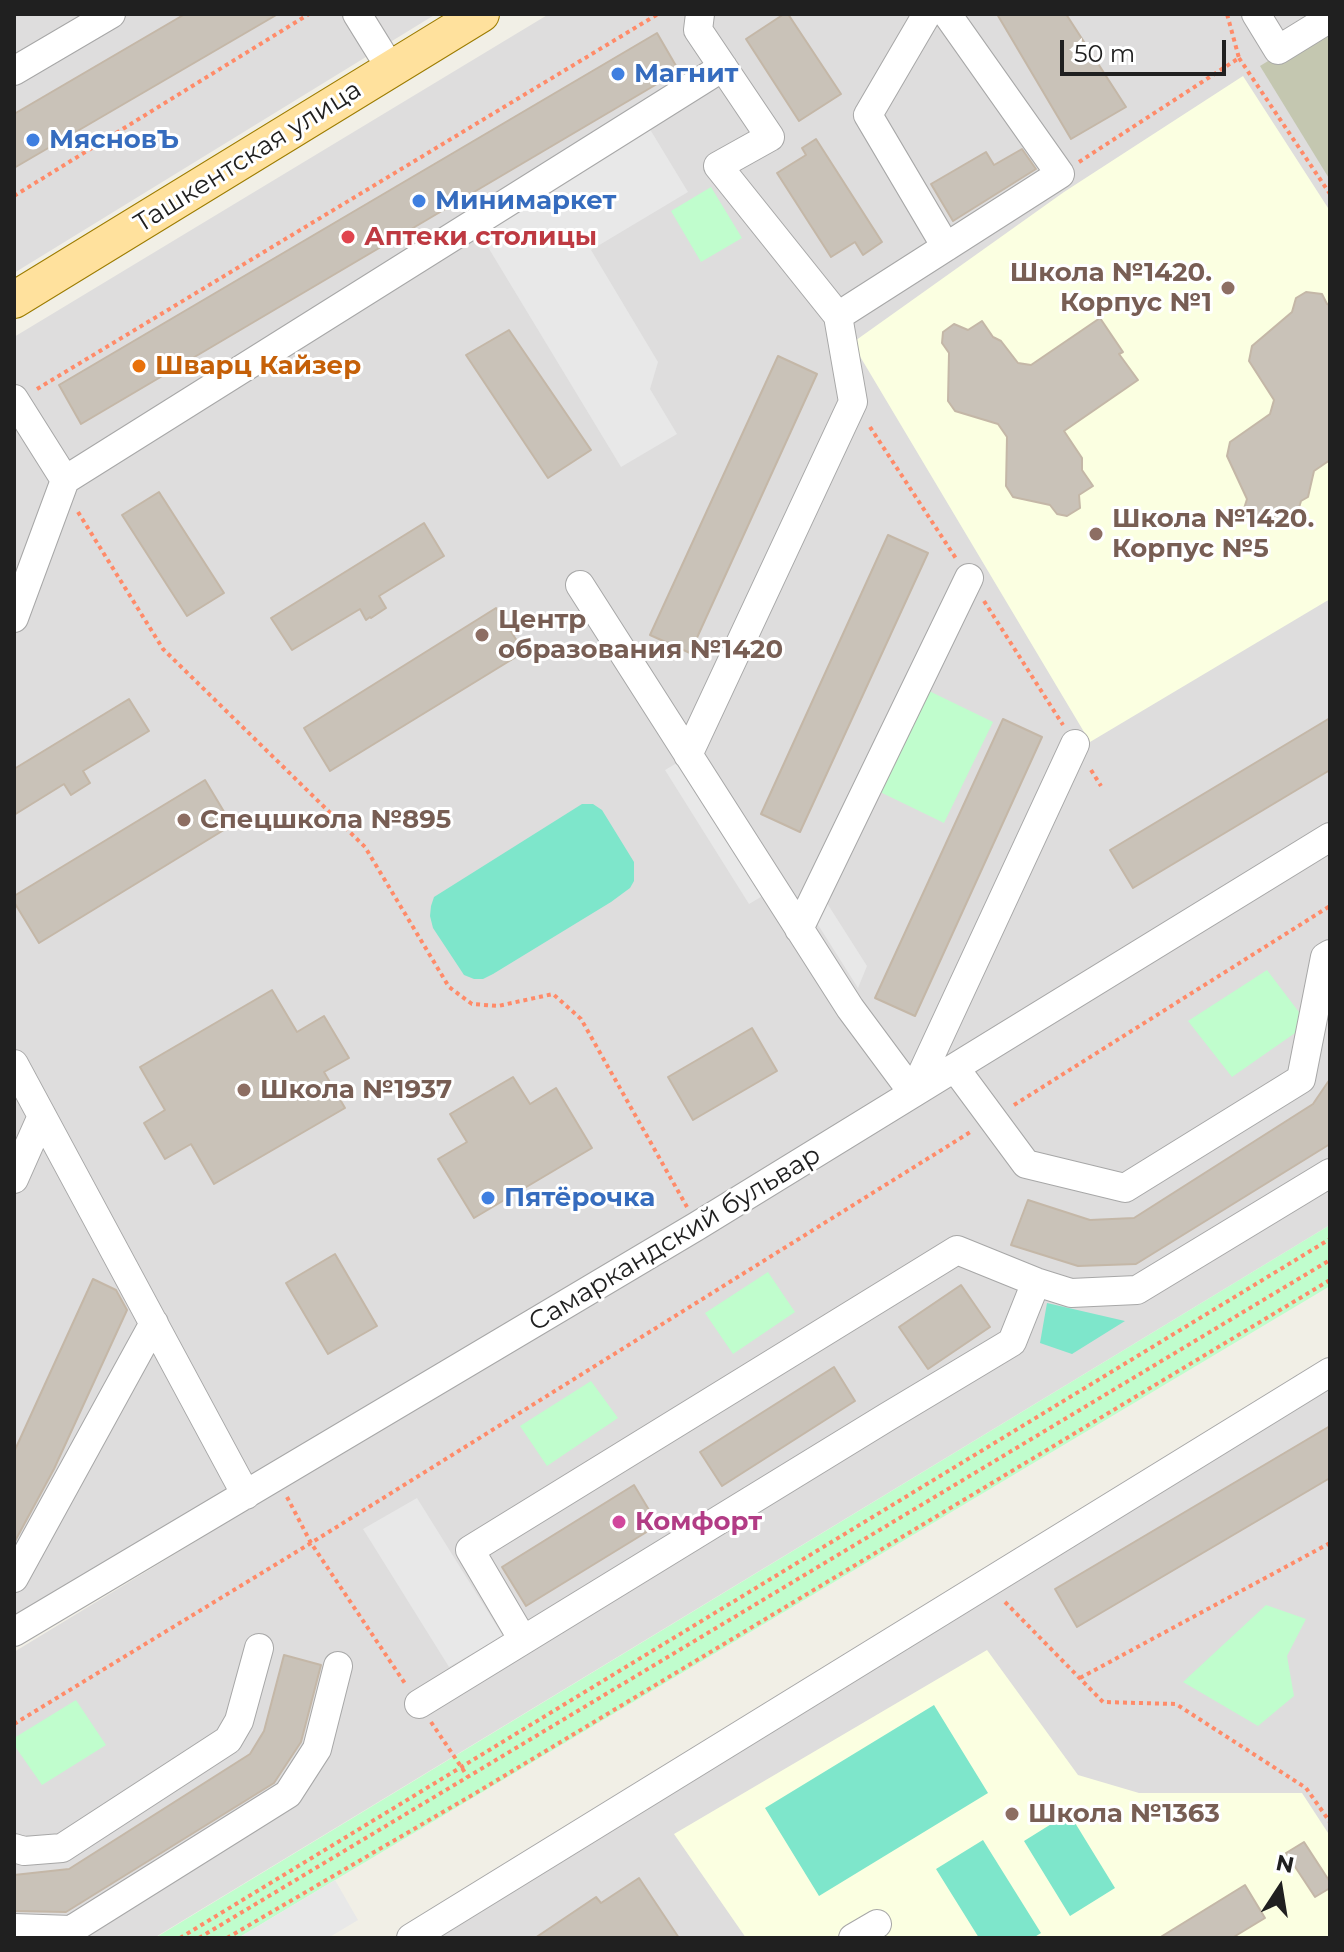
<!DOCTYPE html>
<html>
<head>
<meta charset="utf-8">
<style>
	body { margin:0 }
	#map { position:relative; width:1344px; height:1952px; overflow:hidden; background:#f1efe6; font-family:Montserrat,sans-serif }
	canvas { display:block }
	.frame { position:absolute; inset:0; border:16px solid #202020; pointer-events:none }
	.north { position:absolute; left:1240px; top:1848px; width:80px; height:80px; -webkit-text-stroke:6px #fff; paint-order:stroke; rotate:12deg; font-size:22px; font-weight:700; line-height:32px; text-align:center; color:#202020 }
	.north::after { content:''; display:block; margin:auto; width:28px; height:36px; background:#202020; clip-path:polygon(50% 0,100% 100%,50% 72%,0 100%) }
	.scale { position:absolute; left:1060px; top:40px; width:166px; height:36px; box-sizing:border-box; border:4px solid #202020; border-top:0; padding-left:10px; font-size:24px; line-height:28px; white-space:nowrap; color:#202020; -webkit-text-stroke:6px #fff; paint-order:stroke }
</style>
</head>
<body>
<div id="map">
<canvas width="1344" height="1952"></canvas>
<div class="frame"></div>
<div class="north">N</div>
<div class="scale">50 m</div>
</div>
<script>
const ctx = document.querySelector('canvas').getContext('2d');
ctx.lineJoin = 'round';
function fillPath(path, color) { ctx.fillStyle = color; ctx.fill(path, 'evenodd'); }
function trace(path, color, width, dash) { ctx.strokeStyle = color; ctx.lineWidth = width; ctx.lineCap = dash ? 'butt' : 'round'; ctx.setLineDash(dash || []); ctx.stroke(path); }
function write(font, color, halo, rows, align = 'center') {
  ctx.font = font + ' Montserrat,sans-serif'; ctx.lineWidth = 6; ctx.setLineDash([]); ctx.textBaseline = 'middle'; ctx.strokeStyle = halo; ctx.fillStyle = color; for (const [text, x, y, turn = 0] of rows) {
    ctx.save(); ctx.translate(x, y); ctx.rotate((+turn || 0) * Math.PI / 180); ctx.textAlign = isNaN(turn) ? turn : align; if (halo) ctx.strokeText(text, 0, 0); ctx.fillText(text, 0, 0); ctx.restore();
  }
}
fillPath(new Path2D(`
	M 14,14 L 436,14 L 14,273 Z
	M 549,14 L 1330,14 L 1330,826 L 603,1275 L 14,1621 L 14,337 Z
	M 1330,851 L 1330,1225 L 154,1938 L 14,1938 L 14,1652 Z
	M 1330,1386 L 1330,1938 L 433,1938 Z`), '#dedddd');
fillPath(new Path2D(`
	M 1243,76 L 1330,211 L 1330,599 L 1090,742 L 852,343 L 1064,192 Z
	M 987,1650 L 1078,1775 L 1139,1793 L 1302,1793 L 1330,1836 L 1330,1938 L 746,1938 L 674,1834 Z`), '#fbffe1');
fillPath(new Path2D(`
	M 1330,23 L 1330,180 L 1260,66 Z`), '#c4c7b0');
fillPath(new Path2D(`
	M 711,187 L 742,238 L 701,262 L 671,211 Z
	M 925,689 L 993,722 L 944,823 L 876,790 Z
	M 1267,970 L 1308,1024 L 1232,1077 L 1188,1021 Z
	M 1330,1225 L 1330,1286 L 238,1938 L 155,1938 Z
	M 768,1272 L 795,1312 L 733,1354 L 705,1313 Z
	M 591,1381 L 618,1418 L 547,1466 L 520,1426 Z
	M 1266,1605 L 1306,1619 L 1287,1656 L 1294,1696 L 1258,1726 L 1183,1682 Z
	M 76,1700 L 106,1745 L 42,1785 L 14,1745 L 14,1738 Z`), '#c0fdcd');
fillPath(new Path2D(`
	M 582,804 L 593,804 L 602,810 L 634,862 L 634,881 L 630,888 L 611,902 L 493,974 L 483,979 L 474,979 L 464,975 L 433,928 L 430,916 L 431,906 L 434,897 Z
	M 1047,1303 L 1125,1321 L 1072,1354 L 1040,1343 Z
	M 934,1705 L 988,1793 L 819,1896 L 765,1808 Z
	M 1069,1813 L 1115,1888 L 1070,1916 L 1024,1841 Z
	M 983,1840 L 1041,1933 L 1033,1938 L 979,1938 L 936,1869 Z`), '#7ee6cb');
fillPath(new Path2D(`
	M 648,126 L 688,192 L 591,250 L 658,362 L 650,389 L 677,434 L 621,467 L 477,229 Z
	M 682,760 L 766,894 L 749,904 L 665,770 Z
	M 825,900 L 867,966 L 858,988 L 815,920 Z
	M 417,1498 L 503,1636 L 449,1667 L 363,1529 Z
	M 335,1880 L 358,1920 L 328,1938 L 238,1938 Z`), '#e8e8e8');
const building = new Path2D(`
	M 185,14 L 278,14 L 14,168 L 14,114 Z
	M 784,14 L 788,14 L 841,94 L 799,121 L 746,39 Z
	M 997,14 L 1066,14 L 1126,107 L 1071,139 Z
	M 657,33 L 679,71 L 81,424 L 59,385 Z
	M 816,139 L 882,242 L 863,255 L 855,242 L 831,257 L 777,173 L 806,155 L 802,148 Z
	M 1022,149 L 1036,169 L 953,221 L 931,184 L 986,152 L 994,165 Z
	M 1306,292 L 1322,294 L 1327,304 L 1330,305 L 1330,460 L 1314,471 L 1308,497 L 1301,501 L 1295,521 L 1275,516 L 1266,523 L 1249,520 L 1243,512 L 1247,499 L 1227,456 L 1230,442 L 1270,414 L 1274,400 L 1249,361 L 1252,346 L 1292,312 L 1296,298 Z
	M 1100,318 L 1123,352 L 1119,354 L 1138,380 L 1064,431 L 1082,458 L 1082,470 L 1093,486 L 1079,495 L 1080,508 L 1067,516 L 1057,514 L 1050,505 L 1013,497 L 1006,486 L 1007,437 L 998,424 L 955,411 L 948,401 L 949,353 L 942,343 L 943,332 L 954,324 L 968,330 L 982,321 L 993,337 L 1001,341 L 1018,363 L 1031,365 Z
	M 509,330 L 591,450 L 548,478 L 466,355 Z
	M 778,356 L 817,374 L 690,653 L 650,635 Z
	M 159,492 L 224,593 L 187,616 L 122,515 Z
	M 424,523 L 444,556 L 379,596 L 386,608 L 371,618 L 370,617 L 366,620 L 360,609 L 292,650 L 271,618 Z
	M 888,535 L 928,553 L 800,832 L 761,814 Z
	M 496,608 L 524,652 L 330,771 L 304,728 Z
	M 129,699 L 149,731 L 83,771 L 90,783 L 71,795 L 64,784 L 14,815 L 14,769 Z
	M 1330,718 L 1330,770 L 1133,888 L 1110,850 Z
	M 1003,719 L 1042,737 L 915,1016 L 875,998 Z
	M 205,780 L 232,825 L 39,943 L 14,902 L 14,896 Z
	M 272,990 L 297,1032 L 324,1016 L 349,1058 L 324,1072 L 345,1108 L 214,1184 L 191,1144 L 165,1159 L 144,1123 L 165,1110 L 140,1067 Z
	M 752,1028 L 777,1071 L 693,1120 L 668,1077 Z
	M 513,1077 L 530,1104 L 556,1088 L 592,1148 L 474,1218 L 438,1159 L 467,1142 L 450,1114 Z
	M 1330,1079 L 1330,1144 L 1136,1264 L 1078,1266 L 1011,1245 L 1028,1200 L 1090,1220 L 1134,1218 L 1313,1104 Z
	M 335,1254 L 377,1326 L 328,1354 L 286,1283 Z
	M 93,1279 L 116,1290 L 127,1310 L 54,1469 L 14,1543 L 14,1452 Z
	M 961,1285 L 990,1327 L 928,1369 L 899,1327 Z
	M 834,1367 L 855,1401 L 722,1486 L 700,1452 Z
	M 1330,1426 L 1330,1478 L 1077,1627 L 1055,1589 Z
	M 634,1485 L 658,1525 L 526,1606 L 502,1567 Z
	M 284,1655 L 321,1665 L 301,1742 L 274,1783 L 66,1912 L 14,1911 L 14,1875 L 69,1869 L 250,1754 L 264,1731 Z
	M 1304,1842 L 1330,1882 L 1330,1888 L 1315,1897 L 1286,1853 Z
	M 639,1878 L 679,1938 L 535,1938 L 596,1897 L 601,1903 Z
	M 1245,1885 L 1265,1918 L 1232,1938 L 1159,1938 Z`);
fillPath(building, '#c9c2b8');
trace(building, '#c4b7a7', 2);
const minor = new Path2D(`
	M 357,14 L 391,69
	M 700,14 L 698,30 L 770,137 L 718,166 L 838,316 L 1060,174 L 947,14
	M 927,14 L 868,115 L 946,247
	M 1256,14 L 1278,50 L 1330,18
	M 14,71 L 111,14
	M 14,399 L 65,480
	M 580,585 L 850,1008 L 913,1093 L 1075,744
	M 14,618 L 65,480 L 723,67
	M 688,755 L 853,402 L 838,316
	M 799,929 L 969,578
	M 14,1064 L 246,1495
	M 955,1068 L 1026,1164 L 1125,1188 L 1301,1079 L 1325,957 L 1330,954
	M 14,1179 L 42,1116
	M 14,1578 L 154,1323
	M 14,1632 L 697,1226 L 1330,837
	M 523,1640 L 470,1550 L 957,1250 L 1036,1282 L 1071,1293 L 1137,1290 L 1330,1173
	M 419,1704 L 887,1417 L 1012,1342 L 1036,1282
	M 14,1848 L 24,1851 L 62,1848 L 228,1740 L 239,1721 L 259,1648
	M 14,1928 L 71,1930 L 288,1794 L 317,1749 L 338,1666
	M 411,1938 L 1330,1372
	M 853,1938 L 877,1924`);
const major = new Path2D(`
	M 14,300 L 481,14`);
trace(minor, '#a7a7a7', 30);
trace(major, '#9c7c00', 38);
trace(new Path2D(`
	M 1239,58 L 1330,194
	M 1079,162 L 1239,58 L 1227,14
	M 14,196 L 309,14
	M 37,389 L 658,14
	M 870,427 L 957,560
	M 78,512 L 163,649 L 365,847 L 449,987 L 472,1004 L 498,1006 L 553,994 L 581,1019 L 687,1207
	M 984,601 L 1063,725
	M 1091,770 L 1101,786
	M 1014,1105 L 1330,906
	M 287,1497 L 311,1543 L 406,1685
	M 1005,1602 L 1103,1702 L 1176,1704 L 1306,1788 L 1330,1822
	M 1080,1678 L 1330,1543
	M 431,1722 L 468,1777
	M 14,1724 L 311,1543 L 972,1131
	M 180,1938 L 1330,1239
	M 199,1938 L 1330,1260
	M 227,1938 L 479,1791 L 1330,1280`), '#ff8b69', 4, [4, 4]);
trace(minor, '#fff', 28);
trace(major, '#ffe19d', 36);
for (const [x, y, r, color] of [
	[618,74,8,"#3f7fe0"],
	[33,140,8,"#3f7fe0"],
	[419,201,8,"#3f7fe0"],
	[348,237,8,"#e0444e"],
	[1228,288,8,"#8d6e63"],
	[139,366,8,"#e8710a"],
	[1096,534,8,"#8d6e63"],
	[482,635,8,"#8d6e63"],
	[184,820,8,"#8d6e63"],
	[244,1090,8,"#8d6e63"],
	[488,1198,8,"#3f7fe0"],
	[619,1522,8,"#d1479c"],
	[1012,1814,8,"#8d6e63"]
]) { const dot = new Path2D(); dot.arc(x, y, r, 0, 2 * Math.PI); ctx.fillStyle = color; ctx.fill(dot); trace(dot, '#fff', 3); }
write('bold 26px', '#366cbe', '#fff', [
	["Магнит",634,74],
	["МясновЪ",49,140],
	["Минимаркет",435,201],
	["Пятёрочка",504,1198]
], 'left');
write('26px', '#202020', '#fff', [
	["Ташкентская улица",248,157,-32],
	["Самаркандский бульвар",675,1239,-31]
]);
write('bold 26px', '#be3a42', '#fff', [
	["Аптеки столицы",364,237]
], 'left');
write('bold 26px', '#785e54', '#fff', [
	["Школа №1420.",1212,273,"right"],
	["Корпус №1",1212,303,"right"],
	["Школа №1420.",1112,519],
	["Корпус №5",1112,549],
	["Центр",498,620],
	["образования №1420",498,650],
	["Спецшкола №895",200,820],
	["Школа №1937",260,1090],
	["Школа №1363",1028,1814]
], 'left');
write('bold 26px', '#c56008', '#fff', [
	["Шварц Кайзер",155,366]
], 'left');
write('bold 26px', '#b23c85', '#fff', [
	["Комфорт",635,1522]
], 'left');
</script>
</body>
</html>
